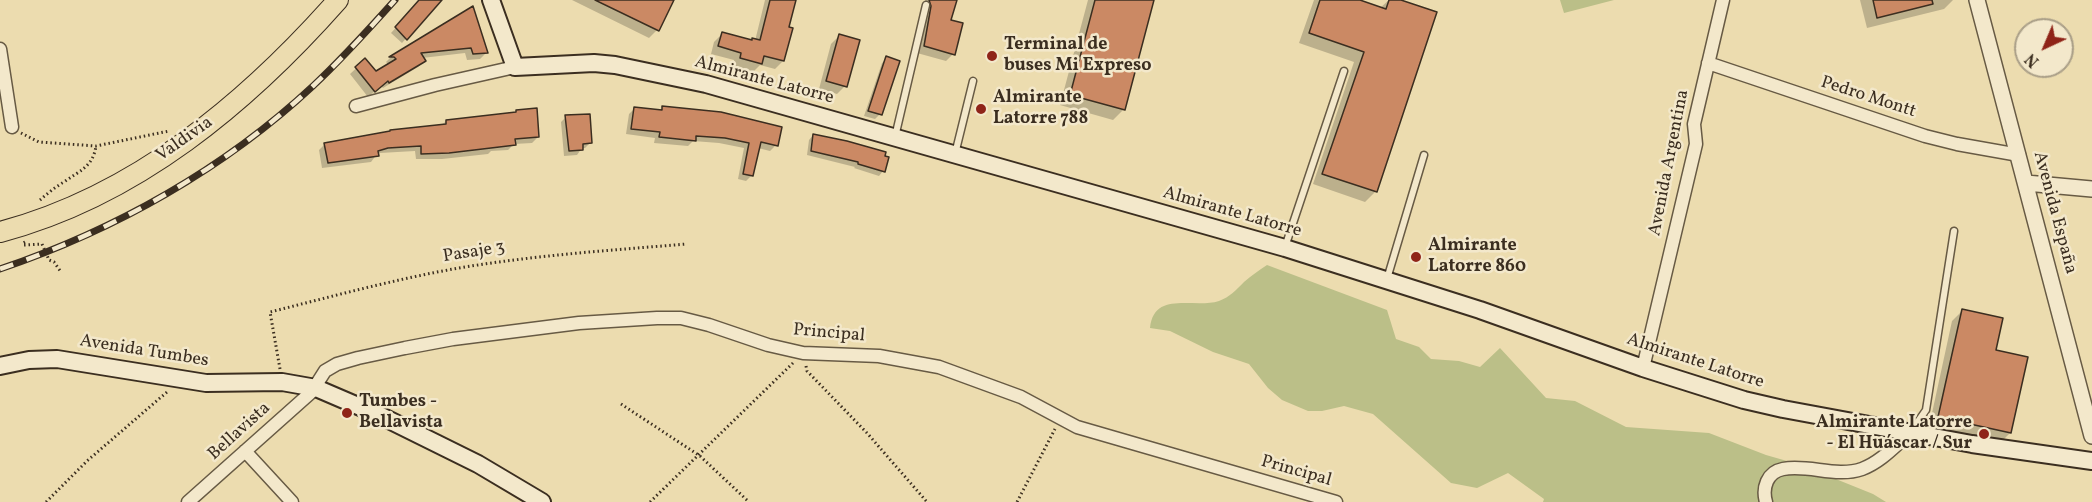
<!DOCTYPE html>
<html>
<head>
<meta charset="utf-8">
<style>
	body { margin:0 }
	#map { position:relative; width:2092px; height:502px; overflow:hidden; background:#ecdcaf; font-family:Vollkorn,serif }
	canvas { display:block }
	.north { position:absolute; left:2014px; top:18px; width:60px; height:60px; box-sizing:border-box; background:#f3e8cb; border:2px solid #a99e87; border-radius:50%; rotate:224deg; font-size:16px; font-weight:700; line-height:24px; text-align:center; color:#3b2e20 }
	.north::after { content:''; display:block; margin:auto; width:21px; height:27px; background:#8f2418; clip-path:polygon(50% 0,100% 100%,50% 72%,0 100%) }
</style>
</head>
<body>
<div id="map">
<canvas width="2092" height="502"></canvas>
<div class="north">N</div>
</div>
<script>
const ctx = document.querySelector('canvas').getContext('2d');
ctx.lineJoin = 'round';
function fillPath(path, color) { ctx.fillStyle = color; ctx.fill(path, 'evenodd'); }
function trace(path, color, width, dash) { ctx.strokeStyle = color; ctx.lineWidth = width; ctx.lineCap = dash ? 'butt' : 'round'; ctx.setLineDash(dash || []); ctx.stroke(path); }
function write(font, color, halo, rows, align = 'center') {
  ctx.font = font + ' Vollkorn,serif'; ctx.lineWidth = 5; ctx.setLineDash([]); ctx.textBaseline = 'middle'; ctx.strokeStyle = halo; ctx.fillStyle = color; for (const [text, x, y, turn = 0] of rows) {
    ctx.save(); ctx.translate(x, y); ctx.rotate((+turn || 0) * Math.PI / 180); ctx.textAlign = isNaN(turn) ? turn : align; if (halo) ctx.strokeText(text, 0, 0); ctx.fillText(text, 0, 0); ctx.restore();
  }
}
fillPath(new Path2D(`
	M 1560,0 L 1614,0 L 1564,13 Z
	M 1267,265 L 1387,310 L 1396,339 L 1419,347 L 1431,359 L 1459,361 L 1480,367 L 1500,348 L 1546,398 L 1575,401 L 1626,427 L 1709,433 L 1766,455 L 1801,465 L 1873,494 L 1886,502 L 1543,502 L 1544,499 L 1508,473 L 1477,488 L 1451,483 L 1373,414 L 1344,406 L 1322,411 L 1308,411 L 1282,400 L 1268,388 L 1249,364 L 1213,352 L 1170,331 L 1150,328 C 1154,290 1194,309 1219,301 C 1230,297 1236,290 1244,282 C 1251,276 1259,270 1267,265 Z`), '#bbbf88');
fillPath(new Path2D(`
	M 421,0 L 440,0 L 402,43 L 391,33 Z
	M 572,0 L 672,0 L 657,30 L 649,38 Z
	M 765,0 L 795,0 L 787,28 L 791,29 L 783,61 L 775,69 L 760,65 L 753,72 L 733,66 L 734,60 L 711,54 L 714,42 L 722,34 L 755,41 Z
	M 925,0 L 955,0 L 950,21 L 953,54 L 946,61 L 917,53 Z
	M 1088,0 L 1153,0 L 1124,109 L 1113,120 L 1060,105 Z
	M 1314,0 L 1356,0 L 1380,8 L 1389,0 L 1396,0 L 1435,13 L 1375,192 L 1365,202 L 1313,184 L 1354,62 L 1299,43 Z
	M 1860,0 L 1953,0 L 1944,9 L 1867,28 Z
	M 472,8 L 486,53 L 480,59 L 467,60 L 465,53 L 422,58 L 424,61 L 418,67 L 383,88 L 381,86 L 368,97 L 350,74 L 365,60 L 376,73 L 389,65 L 386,62 L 390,58 Z
	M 839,36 L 845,86 L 837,94 L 819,89 L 831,44 Z
	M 887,58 L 880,114 L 875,119 L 864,116 L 882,63 Z
	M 635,108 L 660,111 L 663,108 L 776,145 L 770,151 L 758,148 L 752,175 L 746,181 L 738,179 L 744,148 L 719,143 L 693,141 L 688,146 L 654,143 L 655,138 L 626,134 L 629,114 Z
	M 517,111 L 538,137 L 532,143 L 514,144 L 508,150 L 491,151 L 488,154 L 442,159 L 416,159 L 415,151 L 380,153 L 377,154 L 371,162 L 322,168 L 319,150 L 325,144 L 441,126 L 446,121 L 514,114 Z
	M 566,117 L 590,143 L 585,148 L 582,148 L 577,155 L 564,156 L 561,122 Z
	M 813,135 L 883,171 L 879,176 L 854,168 L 855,167 L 807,155 L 809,140 Z
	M 1963,310 L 1994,351 L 2010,433 L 2000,443 L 1929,427 L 1952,321 Z`), '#0003');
const building = new Path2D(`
	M 419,0 L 442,0 L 407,40 L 395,27 Z
	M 595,0 L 674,0 L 659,31 Z
	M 770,0 L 796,0 L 789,27 L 793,28 L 784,61 L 764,56 L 762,64 L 740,58 L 741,53 L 718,46 L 722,32 L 752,40 L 752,38 L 760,40 Z
	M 929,0 L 957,0 L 951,20 L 963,23 L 955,55 L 924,46 L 931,6 Z
	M 1095,0 L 1154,0 L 1125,110 L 1070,95 Z
	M 1320,0 L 1360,0 L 1386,9 L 1389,0 L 1401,0 L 1437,12 L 1377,192 L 1322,174 L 1364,52 L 1309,33 Z
	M 1873,0 L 1932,0 L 1933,4 L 1877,18 Z
	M 473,6 L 488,53 L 473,54 L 471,48 L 421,53 L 426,61 L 389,83 L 388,81 L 375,92 L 355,67 L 365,58 L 376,71 L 396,59 L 394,57 L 389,57 Z
	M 839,34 L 860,40 L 847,87 L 826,81 Z
	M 886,56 L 900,61 L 882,115 L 868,111 Z
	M 662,106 L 721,112 L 782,127 L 778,146 L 761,142 L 753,176 L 743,174 L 749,143 L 725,138 L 696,136 L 696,141 L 659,137 L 660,132 L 631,129 L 634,107 L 662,110 Z
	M 537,108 L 539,137 L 515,139 L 516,145 L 449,153 L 421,154 L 421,146 L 388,148 L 378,151 L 379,156 L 328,163 L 324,143 L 390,131 L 390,130 L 446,124 L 446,120 L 516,112 L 516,110 Z
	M 590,114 L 592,143 L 583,144 L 583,150 L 569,151 L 565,115 Z
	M 813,134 L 847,141 L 886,152 L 885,156 L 889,157 L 885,172 L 858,164 L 858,162 L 811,151 Z
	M 1962,309 L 2003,318 L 1996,350 L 2028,357 L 2011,433 L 1938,417 Z`);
fillPath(building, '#cb8964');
trace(building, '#3b2e20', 1.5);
const service = new Path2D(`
	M 895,137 L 926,5
	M 955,154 L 973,81
	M 1285,247 L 1344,71
	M 1387,279 L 1424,155
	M 1912,430 L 1926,410 L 1954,231`);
const minor = new Path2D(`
	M 0,49 L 12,127
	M 1708,63 L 1925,136 L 1957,144 L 2019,155
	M 356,106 L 435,85 L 515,67
	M 1643,368 L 1696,144 L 1694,124 L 1723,0
	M 245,451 L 292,502
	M 188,502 L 316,388 L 318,382 L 325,371 L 337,364 L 358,358 L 405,348 L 453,339 L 579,323 L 657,318 L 681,318 L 709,325 L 768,345 L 803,353 L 879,356 L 939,367 L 1021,397 L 1077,427 L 1336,502
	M 1766,502 C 1762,488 1767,472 1783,469 C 1809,464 1836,478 1862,469 C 1881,462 1896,445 1910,433`);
const tertiary = new Path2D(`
	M 1977,0 L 2092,436
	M 2026,183 L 2092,189`);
const secondary = new Path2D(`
	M 491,0 L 515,67 L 594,63 L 615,65 L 706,84 L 1285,248 L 1480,310 L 1643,368 L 1744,400 L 1783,409 L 1972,444 L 2092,461
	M 0,366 L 29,360 L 57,359 L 206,383 L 282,382 L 316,388 L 379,415 L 478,464 L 542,502`);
const primary = new Path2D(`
	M 0,232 C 136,196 247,103 338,0`);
trace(service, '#675a44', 9);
trace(minor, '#675a44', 15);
trace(tertiary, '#675a44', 18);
trace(secondary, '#3b2e20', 20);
trace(primary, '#3b2e20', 22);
trace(new Path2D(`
	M 21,133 L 39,142 L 96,146 L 169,131
	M 40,200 C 47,194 55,187 64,182 C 79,171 93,167 96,146
	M 25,242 L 23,243 L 24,245 L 42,244 L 49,260 L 54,262 L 61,272
	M 806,366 L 807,371 L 867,433 L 927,502
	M 280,369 L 270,312 C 334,296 399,278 465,267 C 539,255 613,250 687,244
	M 621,404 L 700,456 L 749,502
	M 46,502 L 87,461 L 167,392
	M 650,502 L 793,363
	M 1017,502 L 1055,429`), '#3b2e20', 3, [1.5, 3]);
trace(service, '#f3e8cb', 6);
trace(minor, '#f3e8cb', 12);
trace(tertiary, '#f3e8cb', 15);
trace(secondary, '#f3e8cb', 16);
trace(primary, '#ecdcaf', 20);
const rail = new Path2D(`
	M 0,269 C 115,230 224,169 313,86 C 342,59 369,29 395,0`);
trace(rail, '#3b2e20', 7);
trace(rail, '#f3e8cb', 4.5, [14]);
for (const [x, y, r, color] of [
	[992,56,6,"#8f2418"],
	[981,109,6,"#8f2418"],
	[1416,257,6,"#8f2418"],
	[347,413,6,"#8f2418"],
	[1984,434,6,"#8f2418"]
]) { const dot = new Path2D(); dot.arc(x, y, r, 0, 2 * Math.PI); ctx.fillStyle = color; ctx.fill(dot); trace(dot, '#f3e8cb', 2); }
write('bold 18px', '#3b2e20', '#f3e8cb', [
	["Terminal de",1004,46],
	["buses Mi Expreso",1004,67],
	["Almirante",993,99],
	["Latorre 788",993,120],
	["Almirante",1428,247],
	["Latorre 860",1428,268],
	["Tumbes -",359,403],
	["Bellavista",359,424],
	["Almirante Latorre",1972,424,"right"],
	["- El Huáscar / Sur",1972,445,"right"]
], 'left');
write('18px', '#3b2e20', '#f3e8cb', [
	["Almirante Latorre",764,81,15],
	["Pedro Montt",1868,98,18],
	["Valdivia",185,140,-35],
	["Avenida Argentina",1670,163,-79],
	["Almirante Latorre",1232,213,16],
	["Avenida España",2054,213,75],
	["Pasaje 3",474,253,-9],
	["Principal",829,334,5],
	["Avenida Tumbes",144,352,9],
	["Almirante Latorre",1695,362,18],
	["Bellavista",240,432,-42],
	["Principal",1296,472,16]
]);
</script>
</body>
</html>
